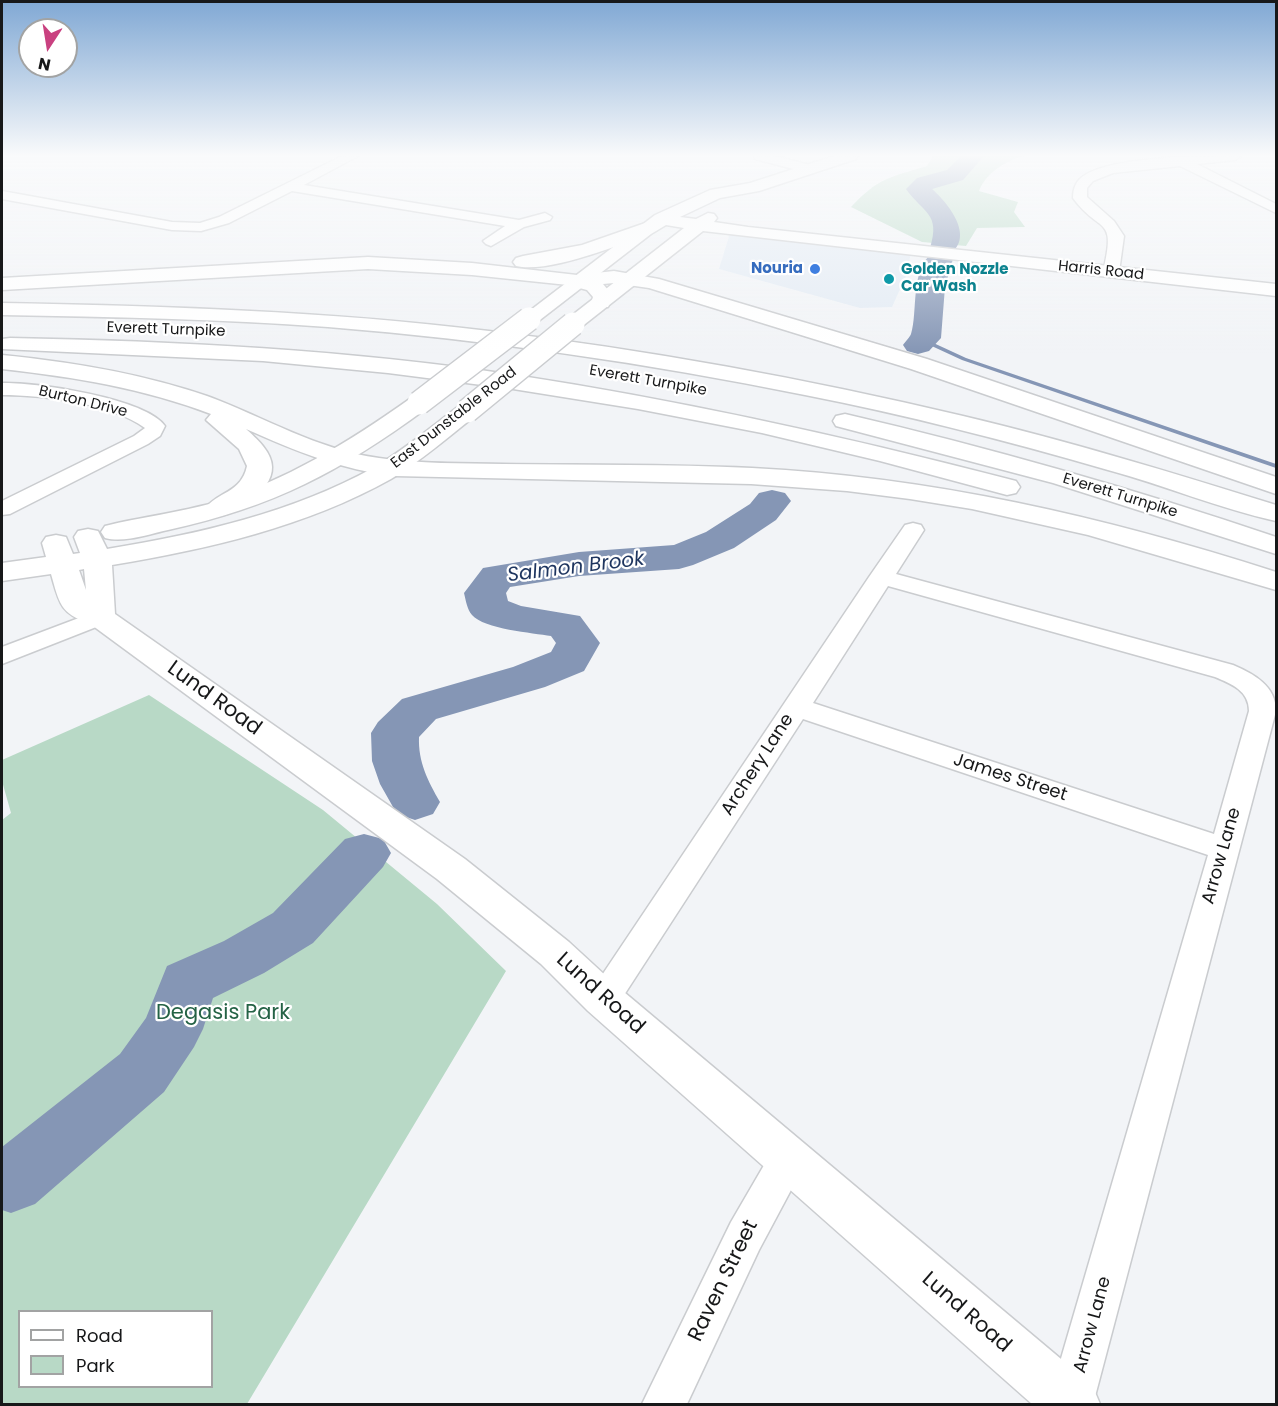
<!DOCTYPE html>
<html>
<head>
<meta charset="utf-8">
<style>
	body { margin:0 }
	#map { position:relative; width:1278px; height:1406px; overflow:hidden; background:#f2f4f7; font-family:Poppins,sans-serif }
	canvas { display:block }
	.frame { position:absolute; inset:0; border:3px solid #171819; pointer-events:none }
	.legend { position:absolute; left:18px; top:1310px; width:195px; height:78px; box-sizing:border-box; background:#fff; border:2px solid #a2a3a3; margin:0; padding:8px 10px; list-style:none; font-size:18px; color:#171819 }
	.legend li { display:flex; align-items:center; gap:12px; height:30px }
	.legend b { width:30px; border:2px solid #a2a3a3 }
	.north { position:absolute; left:18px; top:18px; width:60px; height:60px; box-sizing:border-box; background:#fff; border:2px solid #a2a3a3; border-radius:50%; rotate:192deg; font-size:16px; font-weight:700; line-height:24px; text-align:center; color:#171819 }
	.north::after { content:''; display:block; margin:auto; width:21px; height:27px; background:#c94180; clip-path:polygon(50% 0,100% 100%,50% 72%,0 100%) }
</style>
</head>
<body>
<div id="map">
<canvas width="1278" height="1406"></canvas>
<div class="frame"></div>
<ul class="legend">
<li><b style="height:8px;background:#fff"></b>Road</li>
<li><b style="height:16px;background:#b8d9c6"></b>Park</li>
</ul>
<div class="north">N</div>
</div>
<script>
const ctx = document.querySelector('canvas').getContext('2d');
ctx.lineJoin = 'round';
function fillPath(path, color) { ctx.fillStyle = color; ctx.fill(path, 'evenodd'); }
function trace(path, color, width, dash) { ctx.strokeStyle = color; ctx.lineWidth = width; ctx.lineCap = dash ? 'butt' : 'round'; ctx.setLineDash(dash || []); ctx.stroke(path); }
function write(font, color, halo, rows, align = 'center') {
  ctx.font = font + ' Poppins,sans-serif'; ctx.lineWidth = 4.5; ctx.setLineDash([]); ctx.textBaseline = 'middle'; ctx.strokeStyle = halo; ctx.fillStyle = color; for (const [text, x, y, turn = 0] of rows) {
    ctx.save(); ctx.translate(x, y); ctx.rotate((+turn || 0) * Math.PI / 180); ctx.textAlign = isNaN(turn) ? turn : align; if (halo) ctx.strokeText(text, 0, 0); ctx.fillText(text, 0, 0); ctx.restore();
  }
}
fillPath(new Path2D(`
	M 730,233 L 911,253 L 906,276 L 892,307 L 860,308 L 719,269 Z`), '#e3ebf4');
fillPath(new Path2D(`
	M 933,156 L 1024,156 C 1005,161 986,173 979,191 L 1018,202 L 1014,212 L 1025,227 L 977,228 L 966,246 L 922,242 L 851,207 C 878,178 890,177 927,166 Z
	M 149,695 L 323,810 L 437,904 L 506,971 L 247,1404 L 2,1404 L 2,820 L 11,813 L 2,781 L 2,760 ZM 20,1312 L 212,1312 L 212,1386 L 20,1386 Z`), '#b8d9c6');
fillPath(new Path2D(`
	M 923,340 L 927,340 L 966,358 L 1276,464 L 1276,468 L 962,360 L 923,342 Z`), '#8596b5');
fillPath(new Path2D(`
	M 961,156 L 984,156 L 963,180 L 932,189 C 948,203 975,236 950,254 L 953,259 L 945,287 L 941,338 L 929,351 L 918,354 L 907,351 L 903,345 C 905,342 910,337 911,334 C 918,313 910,267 933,253 L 930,248 C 941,213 923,213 906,189 L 917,178 L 947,170 Z
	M 772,490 L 785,493 L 791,501 L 776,520 L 734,548 L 693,565 L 679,569 L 579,576 L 510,587 L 506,593 L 508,601 L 521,606 L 580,616 L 600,643 L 584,671 L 545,687 L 436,719 L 419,737 C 418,762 428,781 440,802 L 433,814 L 415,820 L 397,814 L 380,784 L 372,761 L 371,733 L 378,722 L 402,699 L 513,667 L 551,652 L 556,643 L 551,636 C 533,633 484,629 472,615 C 467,609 466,601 464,593 L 483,568 L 579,552 L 674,545 L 706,532 L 750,504 L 759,493 Z
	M 364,834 L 383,839 L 391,853 L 383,867 L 313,943 L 264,973 L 213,998 L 203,1029 L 194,1047 L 164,1092 L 35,1204 L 11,1213 L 2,1210 L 2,1147 L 120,1054 L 146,1018 L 167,966 L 224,941 L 273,913 L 345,839 Z`), '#8596b5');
const street = new Path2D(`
	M 342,156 L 358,156 L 304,185 L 519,220 L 545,213 L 552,217 L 550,220 L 524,227 L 491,246 L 486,244 L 483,241 L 505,226 L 292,191 L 229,223 L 201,231 L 172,230 L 2,199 L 2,191 L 172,222 L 200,223 L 219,217 Z
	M 754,156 L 775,156 L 814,166 L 816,169 L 809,173 L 755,159 Z
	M 1241,156 L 1235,160 L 1197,164 L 1276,204 L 1276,213 L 1180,166 L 1113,173 L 1093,181 L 1087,188 L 1087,197 L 1114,221 L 1124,236 L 1119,272 L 1111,277 L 1105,275 L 1103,272 C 1117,214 1100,235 1073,198 C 1073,189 1076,180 1085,175 C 1115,156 1204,156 1241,156 Z
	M 2,383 C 35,382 146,398 165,426 L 160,436 L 148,444 L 10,514 L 2,515 L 2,501 L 134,436 L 145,428 C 111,403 42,395 2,395 Z
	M 913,523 L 921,525 L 924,530 L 896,574 L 1233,665 C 1254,674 1276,686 1276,711 L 1093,1404 L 1048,1403 L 1208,855 L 803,719 L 615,1009 L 603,1013 L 591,1009 L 586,999 L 869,577 L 905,525 ZM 888,586 L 1215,677 C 1232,684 1249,691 1249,711 L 1214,834 L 813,703 Z
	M 100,610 L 109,612 L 112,617 L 109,622 L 2,664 L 2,647 Z
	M 788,1142 L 802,1148 L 807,1160 L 759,1250 L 687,1404 L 642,1404 L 731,1222 L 774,1148 Z`);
const secondary = new Path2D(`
	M 834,156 L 858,156 L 856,159 L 759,191 L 720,198 L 680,217 L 696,219 L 708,213 L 714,214 L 717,218 L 714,222 L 748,227 L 1276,284 L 1276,296 L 703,231 L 580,328 L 573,330 L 566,328 L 562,324 L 566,320 L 684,228 L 666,225 L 651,234 L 536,323 L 529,325 L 522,323 L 519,319 L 655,215 L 710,190 L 750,183 Z
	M 419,396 L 427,398 L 431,403 L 427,408 C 341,471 274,507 168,530 C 149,534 125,543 105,538 L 101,532 L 105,526 C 141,517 177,513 213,503 C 286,481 349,442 411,398 Z
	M 467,404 L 475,406 L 479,411 L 475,416 C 448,437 421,461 391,479 C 305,527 208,549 112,565 L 115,614 L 465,859 L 569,942 L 618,987 L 1092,1385 L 1100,1404 L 1032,1404 L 588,1011 L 541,964 L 437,879 L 89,623 C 60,614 59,602 51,574 L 2,581 L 2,563 L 46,557 L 42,543 L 46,537 L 56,535 L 66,537 L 73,554 L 80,553 L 74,537 L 78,531 L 88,529 L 98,531 L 107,549 C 199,534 291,513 373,468 C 404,450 431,427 459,406 ZM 84,569 L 86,590 L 79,570 Z`);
const highway = new Path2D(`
	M 651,221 L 657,222 L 660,226 L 657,230 C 625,243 550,274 516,266 L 513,262 L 516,258 L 523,256 L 582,245 Z
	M 368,257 L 472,263 L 577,275 L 614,271 L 659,279 L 927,359 L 1276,477 L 1276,494 L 911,369 L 649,288 L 614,283 L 603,284 L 613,296 L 608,307 L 594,307 L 591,303 L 593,297 L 587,290 L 568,285 L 472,275 L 368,269 L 2,290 L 2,278 Z
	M 2,303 C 165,306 327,311 489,331 C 649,350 807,379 963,416 C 1069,441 1173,473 1276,505 L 1276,521 C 1220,509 1164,485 1108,470 C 1008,441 907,415 805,395 C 647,363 488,340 328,327 C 219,319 111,317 2,315 Z
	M 10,338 C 179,341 348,350 515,375 C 685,401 851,438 1016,481 L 1020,487 L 1016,493 L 1007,495 L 880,461 L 762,433 L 638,409 L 513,389 L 388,373 L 263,361 L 2,349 L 2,339 Z
	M 2,355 C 72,362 140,373 207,396 C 264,417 318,450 379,458 C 420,464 462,463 503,464 C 586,465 669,464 752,468 C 932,477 1105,517 1276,572 L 1276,590 L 1088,535 L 972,509 L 910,499 L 847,491 L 751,484 L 395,476 C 342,470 295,451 246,429 C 256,438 272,452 272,467 C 273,492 230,521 207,516 L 204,510 C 217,491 241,494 247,466 L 239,449 L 206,420 L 211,414 C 143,388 74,377 2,369 Z
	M 845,414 C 991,448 1134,489 1276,537 L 1276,554 L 1053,483 L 836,426 L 833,421 L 836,416 Z`);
trace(street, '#cacccf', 3);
trace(secondary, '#cacccf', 3);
trace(highway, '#cacccf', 3);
fillPath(street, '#fff');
fillPath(secondary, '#fff');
fillPath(highway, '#fff');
const secondaryBridge = new Path2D(`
	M 419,403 L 529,319
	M 467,411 L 573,324`);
trace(secondaryBridge, '#cacccf', 26, []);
trace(secondaryBridge, '#fff', 23);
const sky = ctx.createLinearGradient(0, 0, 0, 353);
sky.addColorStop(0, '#80a8d4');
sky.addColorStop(0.44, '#f9fafb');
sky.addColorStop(1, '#f9fafb00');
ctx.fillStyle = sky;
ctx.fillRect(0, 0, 1278, 353);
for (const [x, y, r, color] of [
	[815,269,6,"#3f7fe0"],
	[889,279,6,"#0f9aa8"]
]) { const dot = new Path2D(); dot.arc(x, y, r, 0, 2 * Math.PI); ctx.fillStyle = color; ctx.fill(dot); trace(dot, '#fff', 2); }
write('bold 15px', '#366cbe', '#fff', [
	["Nouria",803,269]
], 'right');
write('bold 15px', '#0d838f', '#fff', [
	["Golden Nozzle",901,270],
	["Car Wash",901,287]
], 'left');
write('15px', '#171819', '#fff', [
	["Harris Road",1101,271,6],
	["Everett Turnpike",166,330,2],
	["Everett Turnpike",648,381,10],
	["Burton Drive",83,402,14],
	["East Dunstable Road",454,418,-38],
	["Everett Turnpike",1120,496,17]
]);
write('18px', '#171819', '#fff', [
	["Archery Lane",758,765,-57],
	["James Street",1010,778,18],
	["Arrow Lane",1222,856,-74],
	["Arrow Lane",1093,1325,-75]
]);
write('italic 20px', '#1e355f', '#fff', [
	["Salmon Brook",576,568,-7]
]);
write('21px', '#171819', '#fff', [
	["Lund Road",214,699,36],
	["Lund Road",600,994,42],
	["Raven Street",724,1281,-64],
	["Lund Road",966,1313,41]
]);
write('21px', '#246245', '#fff', [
	["Degasis Park",223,1014]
]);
</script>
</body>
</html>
